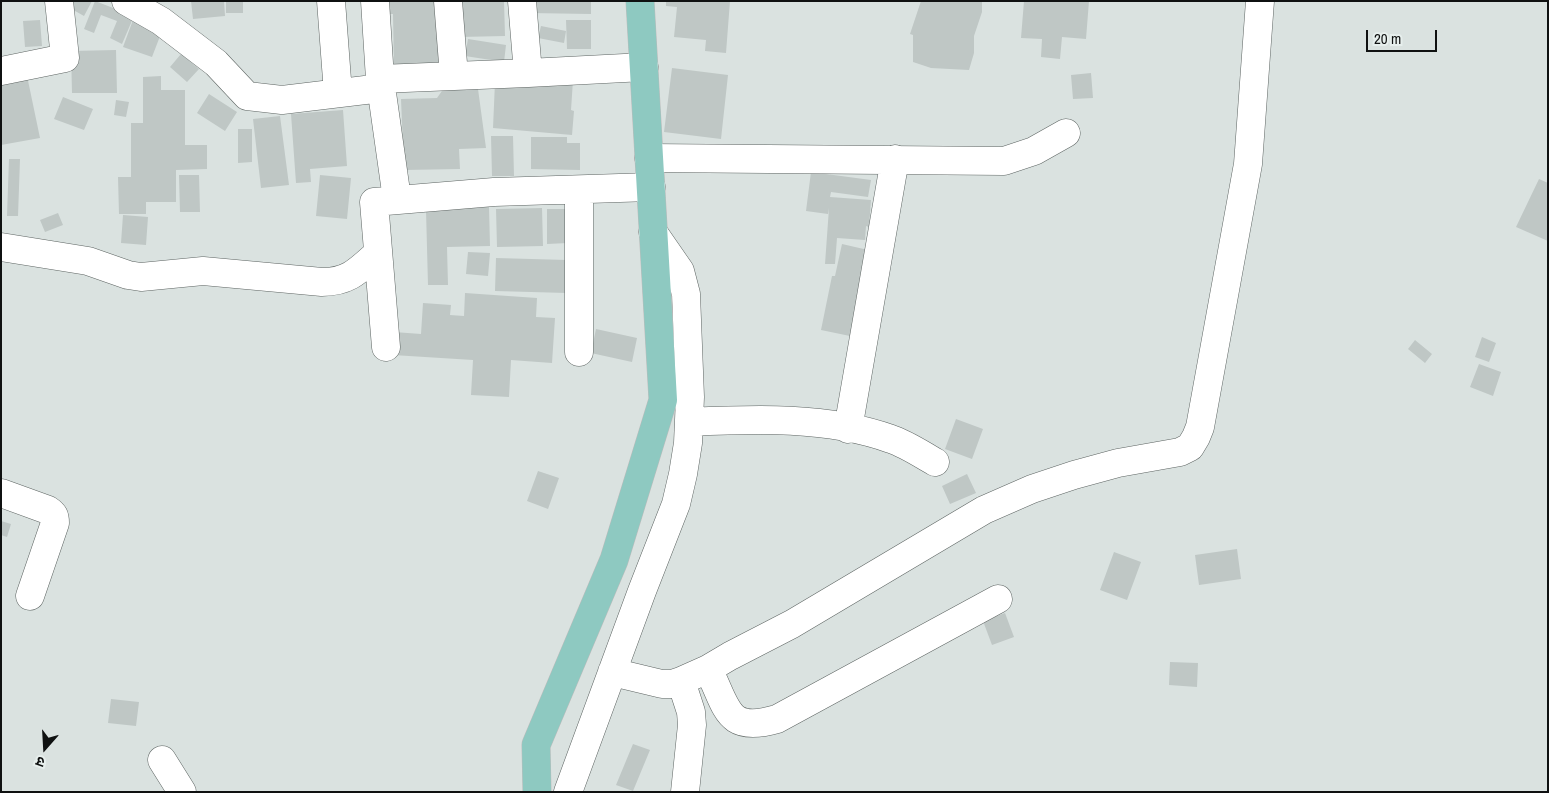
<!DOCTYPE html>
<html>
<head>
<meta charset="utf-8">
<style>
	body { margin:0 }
	#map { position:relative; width:1549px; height:793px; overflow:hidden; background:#dae2e0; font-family:"Archivo Narrow","Noto Sans Devanagari",sans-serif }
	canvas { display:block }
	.frame { position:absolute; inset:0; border:2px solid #0f1111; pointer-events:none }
	.north { position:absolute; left:20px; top:723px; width:50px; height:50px; -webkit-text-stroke:4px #e7efed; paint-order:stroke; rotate:199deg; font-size:14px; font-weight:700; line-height:20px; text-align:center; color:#0f1111 }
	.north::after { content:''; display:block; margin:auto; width:18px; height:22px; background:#0f1111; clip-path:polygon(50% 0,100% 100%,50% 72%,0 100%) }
	.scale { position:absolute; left:1366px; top:30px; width:71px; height:22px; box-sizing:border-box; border:2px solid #0f1111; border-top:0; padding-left:6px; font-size:15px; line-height:18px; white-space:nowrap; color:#0f1111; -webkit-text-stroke:4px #e7efed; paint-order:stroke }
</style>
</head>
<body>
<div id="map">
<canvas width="1549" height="793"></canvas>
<div class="frame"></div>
<div class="north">उ</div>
<div class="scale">20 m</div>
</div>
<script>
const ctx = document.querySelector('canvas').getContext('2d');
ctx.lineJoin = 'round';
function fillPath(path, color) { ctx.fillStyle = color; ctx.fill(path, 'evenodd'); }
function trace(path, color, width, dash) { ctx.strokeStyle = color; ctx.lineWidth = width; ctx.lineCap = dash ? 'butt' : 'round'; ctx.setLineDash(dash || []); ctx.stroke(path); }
fillPath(new Path2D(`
	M 71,1 L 92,1 L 84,16 L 68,7 Z
	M 95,1 L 134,16 L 122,44 L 110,38 L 117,21 L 101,15 L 94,33 L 84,29 Z
	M 191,1 L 224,1 L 225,16 L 193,19 Z
	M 226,1 L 243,1 L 243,13 L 226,13 Z
	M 389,1 L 443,1 L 444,67 L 394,67 L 393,14 L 389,14 Z
	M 458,1 L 504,1 L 505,36 L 459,37 Z
	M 529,1 L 591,1 L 591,14 L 529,13 Z
	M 666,1 L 730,1 L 726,53 L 705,51 L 706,40 L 674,37 L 677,7 L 666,6 Z
	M 921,1 L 982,1 L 982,12 L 974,36 L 974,53 L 969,70 L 931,68 L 913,62 L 913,35 L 910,34 Z
	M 1024,1 L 1089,1 L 1086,39 L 1062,37 L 1060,59 L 1041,57 L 1042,39 L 1021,38 Z
	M 40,20 L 42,46 L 25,47 L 23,21 Z
	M 133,20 L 162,31 L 152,57 L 123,47 Z
	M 566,20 L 591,20 L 591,49 L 567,49 Z
	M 541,26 L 566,31 L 564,43 L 538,38 Z
	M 468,39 L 506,45 L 504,62 L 465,56 Z
	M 116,50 L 117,93 L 72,93 L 71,51 Z
	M 181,54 L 199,69 L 187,82 L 170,67 Z
	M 672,68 L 728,75 L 721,139 L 664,132 Z
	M 26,71 L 40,138 L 1,145 L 1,76 Z
	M 1091,73 L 1093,98 L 1073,99 L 1071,75 Z
	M 161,76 L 161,90 L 185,90 L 185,145 L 207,145 L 207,169 L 176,170 L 176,202 L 146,202 L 146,214 L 119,214 L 118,177 L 131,177 L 131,123 L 143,123 L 143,77 Z
	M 573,80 L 571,110 L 574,111 L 572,135 L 493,128 L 495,82 Z
	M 444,88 L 478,89 L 486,148 L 459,149 L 460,169 L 404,170 L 401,99 L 437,98 Z
	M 209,94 L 237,112 L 225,131 L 197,113 Z
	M 63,97 L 93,109 L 84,130 L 54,119 Z
	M 116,100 L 129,102 L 126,117 L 114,115 Z
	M 343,110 L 347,166 L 310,169 L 311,182 L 296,183 L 291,114 Z
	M 280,116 L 289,185 L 261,188 L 253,119 Z
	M 238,129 L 252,129 L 252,162 L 238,163 Z
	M 491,136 L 513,136 L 514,176 L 492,176 Z
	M 531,137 L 567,137 L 567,143 L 580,143 L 580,170 L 531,169 Z
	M 9,159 L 20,159 L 18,216 L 7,216 Z
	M 811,172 L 871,180 L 868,197 L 831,192 L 830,197 L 871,200 L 869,227 L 866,226 L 865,240 L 837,238 L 835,264 L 825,264 L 829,208 L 828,214 L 806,211 Z
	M 179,175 L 199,175 L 200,212 L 180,212 Z
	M 320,175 L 351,178 L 347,219 L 316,216 Z
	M 1539,179 L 1548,183 L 1548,241 L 1516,227 Z
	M 489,207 L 490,246 L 447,247 L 448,285 L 428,285 L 426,210 Z
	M 542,208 L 543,246 L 497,247 L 496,209 Z
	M 547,209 L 567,209 L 568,243 L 547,244 Z
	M 58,213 L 63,225 L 45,232 L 40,220 Z
	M 123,215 L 148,217 L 146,245 L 121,243 Z
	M 842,244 L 868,250 L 850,336 L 821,330 L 832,276 L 835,276 Z
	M 468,252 L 490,253 L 488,276 L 466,274 Z
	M 496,258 L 567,260 L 567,293 L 495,291 Z
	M 465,293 L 537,298 L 536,317 L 555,318 L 552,363 L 511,360 L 509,397 L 471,395 L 473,360 L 393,355 L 394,332 L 421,334 L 423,303 L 451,305 L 450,315 L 464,316 Z
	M 596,329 L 637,338 L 632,362 L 591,353 Z
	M 1482,337 L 1496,343 L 1489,362 L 1475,357 Z
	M 1415,340 L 1432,354 L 1425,363 L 1408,349 Z
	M 1479,364 L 1501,372 L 1493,396 L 1470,387 Z
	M 956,419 L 983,429 L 972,459 L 945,449 Z
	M 538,471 L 559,478 L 548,509 L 527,501 Z
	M 967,474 L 976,493 L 950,504 L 942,486 Z
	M 1,521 L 11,524 L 7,537 L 1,535 Z
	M 1237,549 L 1241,579 L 1199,585 L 1195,555 Z
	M 1114,552 L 1141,562 L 1127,600 L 1100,590 Z
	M 1005,613 L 1014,637 L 992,645 L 983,621 Z
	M 1170,662 L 1198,663 L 1197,687 L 1169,685 Z
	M 111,699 L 139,702 L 136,726 L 108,723 Z
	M 633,744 L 650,750 L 633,791 L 616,785 Z`), '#bfc7c5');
const minor = new Path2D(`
	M 126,1 L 161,21 L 216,63 L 247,96 L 282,100 L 382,88
	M 331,1 L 338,93
	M 375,1 L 380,79 L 397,199
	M 448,1 L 454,76
	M 522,1 L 528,73 L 644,67
	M 1,71 L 65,58 L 59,1
	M 380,79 L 528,73
	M 649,158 L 1004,161 L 1034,151 L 1066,133
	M 579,190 L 579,352
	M 1,247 L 88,261 L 128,275 L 141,277 L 203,271 L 322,282 C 349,282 359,270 378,253
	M 386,347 L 374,202 L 494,192 L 651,187
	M 689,422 C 755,419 827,416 891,439 C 906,444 921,454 935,462
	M 848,429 L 895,159
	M 1,493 L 48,510 C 54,514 55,516 55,523 L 30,596
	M 708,669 C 728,707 725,734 777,719 L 998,599
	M 612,672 L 662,684 L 672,684 L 681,681 L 708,669 L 730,656 L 792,624 L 984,510 L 1032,489 L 1074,475 L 1118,463 L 1180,452 L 1190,447 L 1196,437 L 1200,427 L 1248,164 L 1260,1
	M 681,681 L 691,712 L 692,725 L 685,792
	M 162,760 L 182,792
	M 568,792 L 642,591 L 676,504 L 683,474 L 688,443 L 690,397 L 686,294 L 680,271 L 653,232`);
const major = new Path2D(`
	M 537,792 L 536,745 L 614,560 L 663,400 L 640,1`);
trace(minor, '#5d6462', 29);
trace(major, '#bcbcbc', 29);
trace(minor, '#fff', 28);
trace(major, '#8ec9c1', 28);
</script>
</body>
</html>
